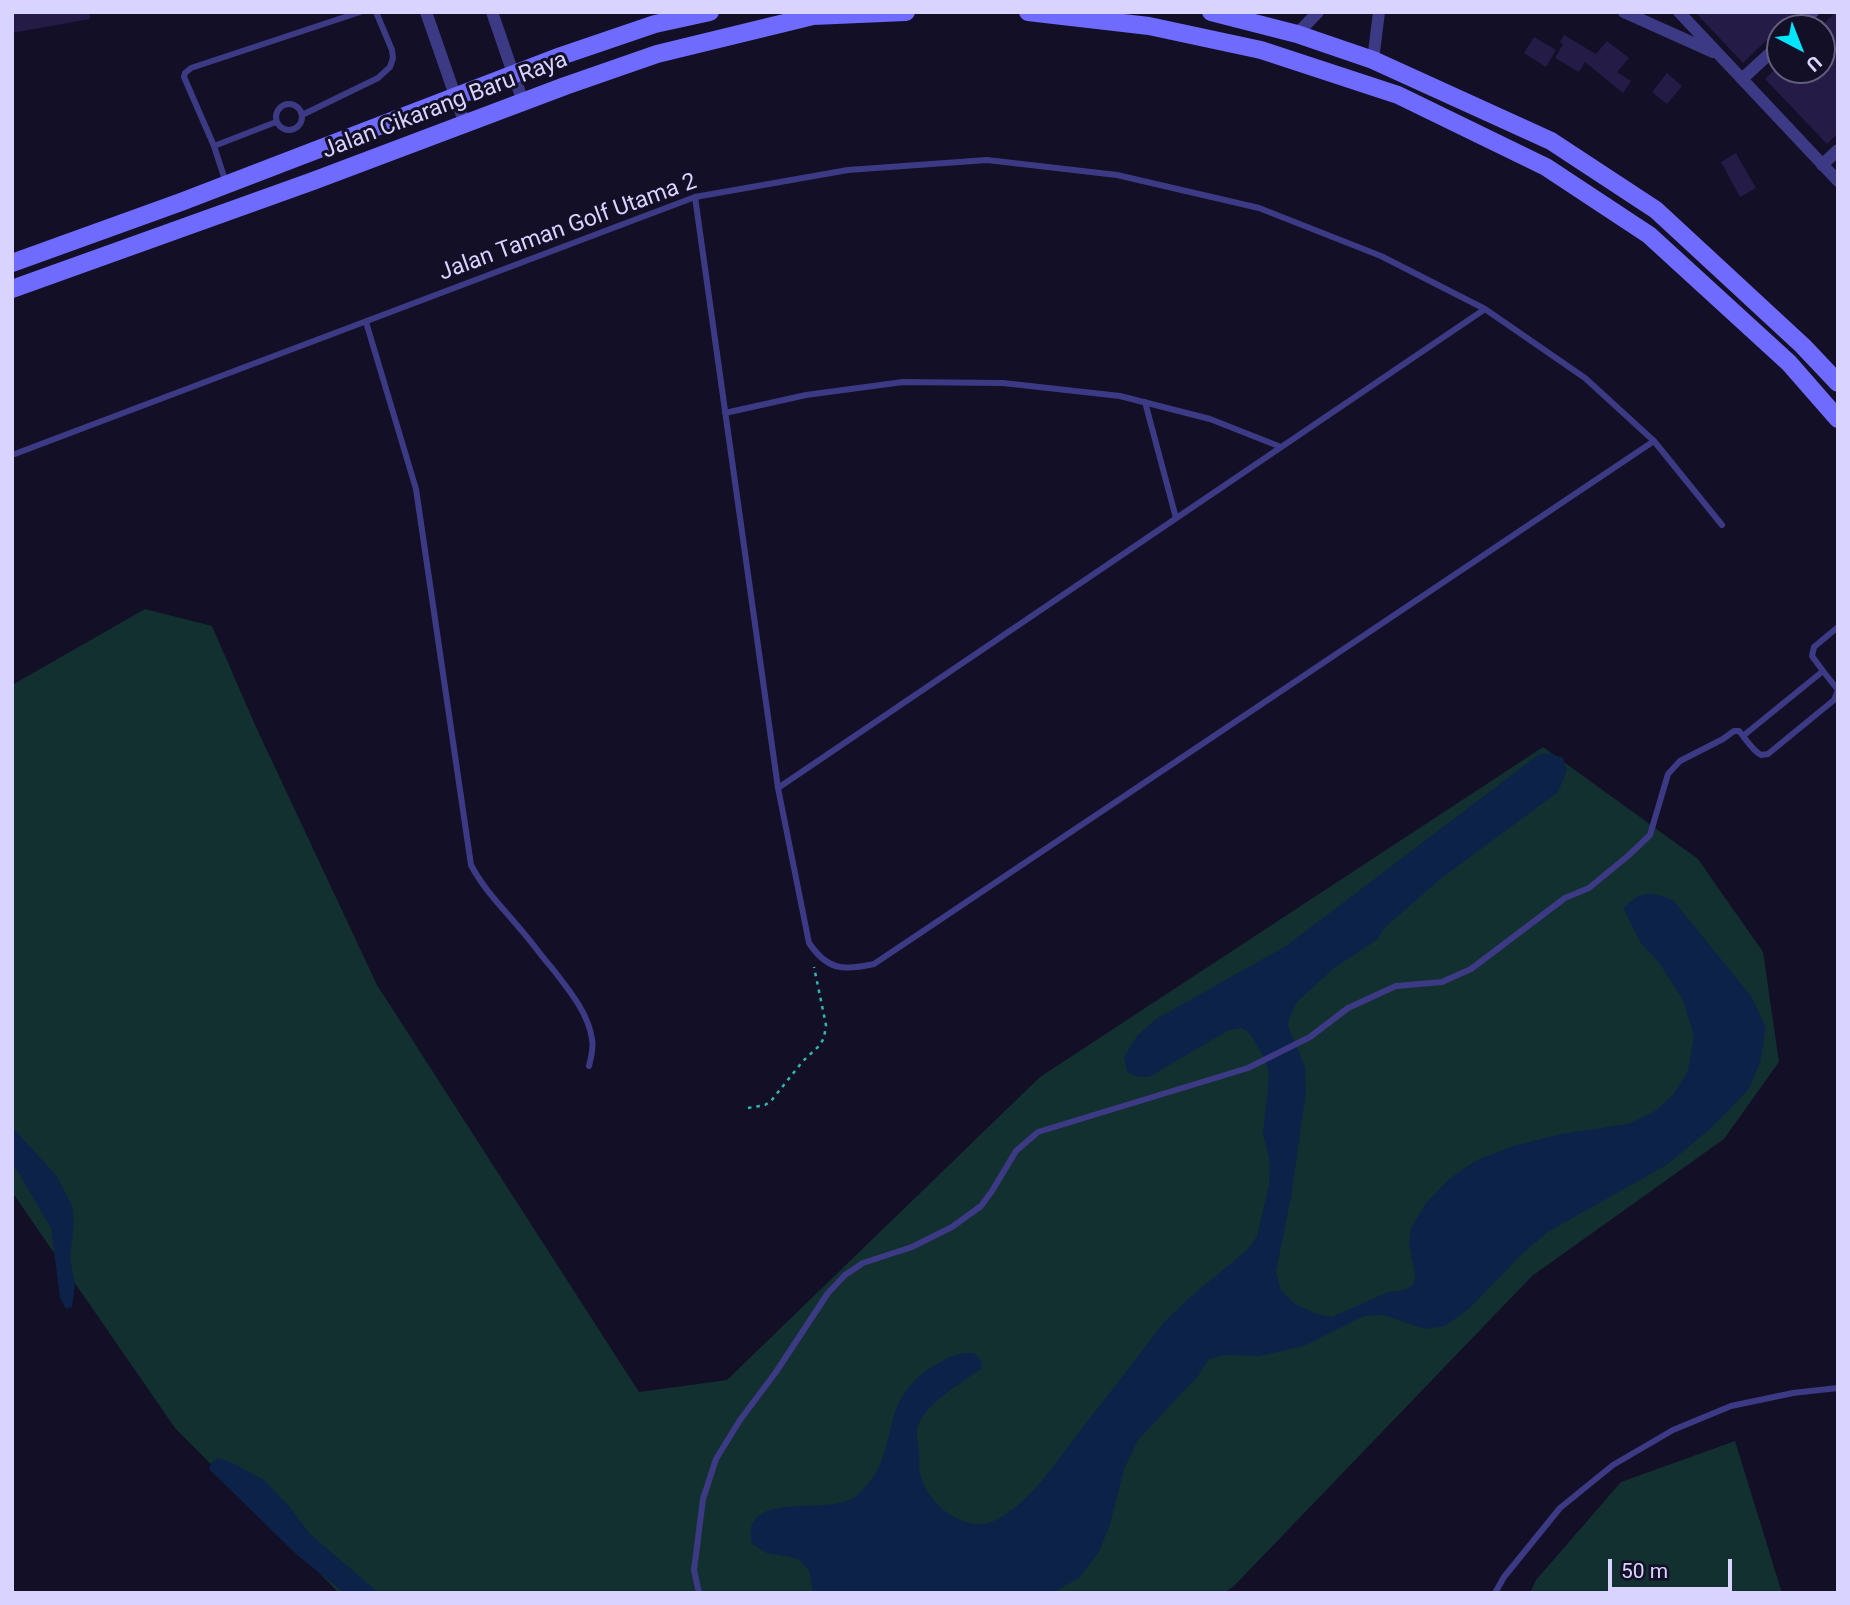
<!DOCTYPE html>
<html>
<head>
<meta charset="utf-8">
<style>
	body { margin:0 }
	#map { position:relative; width:1850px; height:1605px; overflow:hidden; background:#130f26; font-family:Roboto,sans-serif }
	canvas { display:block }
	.frame { position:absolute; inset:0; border:14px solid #d9d4ff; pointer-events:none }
	.north { position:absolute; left:1766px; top:14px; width:70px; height:70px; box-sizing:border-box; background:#130f26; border:2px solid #625e7d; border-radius:50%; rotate:138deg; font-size:19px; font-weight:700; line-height:28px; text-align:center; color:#d9d4ff }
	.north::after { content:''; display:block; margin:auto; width:24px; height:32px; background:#00e5ff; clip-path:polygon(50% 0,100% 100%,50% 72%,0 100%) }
	.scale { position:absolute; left:1608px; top:1559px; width:124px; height:32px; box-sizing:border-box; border:4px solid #d9d4ff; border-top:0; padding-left:9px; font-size:21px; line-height:24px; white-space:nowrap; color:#d9d4ff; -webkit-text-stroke:5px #130f26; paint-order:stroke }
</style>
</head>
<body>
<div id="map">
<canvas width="1850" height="1605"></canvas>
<div class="frame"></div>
<div class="north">U</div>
<div class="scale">50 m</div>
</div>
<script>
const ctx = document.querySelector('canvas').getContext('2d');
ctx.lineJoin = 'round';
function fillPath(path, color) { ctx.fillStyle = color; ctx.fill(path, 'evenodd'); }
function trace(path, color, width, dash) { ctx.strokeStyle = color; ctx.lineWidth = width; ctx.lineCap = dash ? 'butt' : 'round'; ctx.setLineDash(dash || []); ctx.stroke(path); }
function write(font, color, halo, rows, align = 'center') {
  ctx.font = font + ' Roboto,sans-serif'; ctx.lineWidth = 6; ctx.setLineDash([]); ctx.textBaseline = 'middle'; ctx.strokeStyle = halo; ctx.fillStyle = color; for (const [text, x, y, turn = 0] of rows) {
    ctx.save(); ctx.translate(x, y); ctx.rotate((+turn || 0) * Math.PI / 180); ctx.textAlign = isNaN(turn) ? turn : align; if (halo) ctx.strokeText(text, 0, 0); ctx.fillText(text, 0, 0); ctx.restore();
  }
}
fillPath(new Path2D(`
	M 145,609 L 212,626 L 256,727 L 377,985 L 639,1392 L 727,1380 L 1040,1077 L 1543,747 L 1698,859 L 1763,952 L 1779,1062 L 1724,1139 L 1532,1276 L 1234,1586 L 1224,1593 L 339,1593 L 175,1428 L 12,1192 L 12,685 Z
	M 1735,1441 L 1782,1593 L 1530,1593 L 1536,1580 L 1621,1482 Z`), '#12302f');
fillPath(new Path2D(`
	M 1548,753 L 1563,758 L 1567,770 L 1558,792 L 1443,877 L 1384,928 L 1378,939 L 1334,968 L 1297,1002 L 1290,1016 L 1288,1026 L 1305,1067 L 1306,1091 L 1291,1197 L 1276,1272 L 1281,1290 L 1295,1304 L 1316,1314 L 1332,1317 L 1388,1292 L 1405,1290 L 1414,1284 L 1415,1274 L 1409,1245 L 1411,1228 L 1426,1203 L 1449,1179 L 1477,1160 L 1513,1146 L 1561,1134 L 1628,1124 L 1655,1111 L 1673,1095 L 1688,1071 L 1694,1036 L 1683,1000 L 1658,961 L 1640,942 L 1623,908 C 1642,890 1650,891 1673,900 L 1751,996 L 1766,1028 L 1760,1063 L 1748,1090 L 1711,1128 L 1668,1164 L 1548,1232 L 1522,1254 L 1470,1308 L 1445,1326 L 1425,1329 L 1384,1315 L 1364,1316 L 1304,1346 L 1259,1356 L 1225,1355 L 1209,1359 L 1198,1376 L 1138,1440 L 1124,1469 L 1110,1524 L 1099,1552 L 1079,1578 L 1052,1593 L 813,1593 L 809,1570 L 796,1558 L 767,1553 L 752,1544 C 752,1539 750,1532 751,1528 C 760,1494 827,1514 853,1498 C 857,1496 861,1491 865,1487 C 886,1466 887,1436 896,1409 C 904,1389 920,1372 939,1363 C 953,1355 957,1353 974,1353 L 982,1362 L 981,1369 C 961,1383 933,1399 920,1421 C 914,1432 918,1440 919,1452 C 920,1459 918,1466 920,1473 C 926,1503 965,1536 996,1520 C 1030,1503 1056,1462 1079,1432 C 1108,1395 1136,1359 1164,1322 L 1187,1300 L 1248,1249 L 1257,1236 L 1269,1185 L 1270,1162 L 1263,1134 L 1269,1076 L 1266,1061 L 1250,1034 L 1242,1028 L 1229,1030 L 1149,1077 L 1138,1077 L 1127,1072 L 1124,1057 L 1137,1036 L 1156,1019 L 1286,946 L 1538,755 Z
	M 12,1127 L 56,1175 L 72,1206 L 74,1223 L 70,1258 L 75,1286 L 72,1307 L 66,1309 L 60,1298 L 51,1228 L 12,1162 Z
	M 218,1458 L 235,1464 L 265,1481 L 288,1505 L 310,1534 L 379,1593 L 344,1593 L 295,1553 L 209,1469 L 211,1463 Z`), '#0c2248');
fillPath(new Path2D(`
	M 24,12 L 89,12 L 90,19 L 12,33 L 12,14 Z
	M 1695,12 L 1796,12 L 1743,63 Z
	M 1836,12 L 1838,12 L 1838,133 L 1827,144 L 1765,79 L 1774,70 L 1822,70 L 1822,25 Z
	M 1564,35 L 1596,54 L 1607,41 L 1629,58 L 1617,72 L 1631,81 L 1623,93 L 1585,62 L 1579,72 L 1555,58 L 1563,44 L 1560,42 Z
	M 1534,37 L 1556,50 L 1546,67 L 1524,53 Z
	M 1667,73 L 1682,86 L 1667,104 L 1652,92 Z
	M 1736,153 L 1756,188 L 1740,197 L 1721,162 Z`), '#241b47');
trace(new Path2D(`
	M 748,1108 L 765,1105 L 771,1101 L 803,1061 L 819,1046 L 824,1038 L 826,1025 L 814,967`), '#2fb8b0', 2.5, [3.5, 5]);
trace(new Path2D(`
	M276 117a13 13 0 1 1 26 0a13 13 0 1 1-26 0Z
	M 302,115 L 378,78 L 390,67 L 393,58 L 392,50 L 376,12
	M 214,146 L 276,122
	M 226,183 L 214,146 L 184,77 L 185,73 L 191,68 L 360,12
	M 695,197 L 778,788 L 809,943 C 827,970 843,971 874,964 L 1654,441
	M 366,322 L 416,489 L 471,865 C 484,890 503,908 521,930 C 532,942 541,956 552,968 C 568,989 588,1012 592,1039 C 594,1048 591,1057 589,1066
	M 1145,402 L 1176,518
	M 725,413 L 806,395 L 903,382 L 1003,383 L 1120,396 L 1210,419 L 1281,447
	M 12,455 L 695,197 L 848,170 L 987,160 L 1117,175 L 1259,208 L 1381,256 L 1485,309 L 1585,378 L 1654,441 L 1722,525
	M 1823,671 L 1812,656 L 1814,647 L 1838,627
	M 778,788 L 1485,309
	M 699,1593 L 694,1570 L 703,1499 L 716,1459 L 740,1420 L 776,1372 L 828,1293 L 845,1275 L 863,1263 L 912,1247 L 952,1227 L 981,1206 L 992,1191 L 1016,1151 L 1038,1132 L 1248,1068 L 1310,1037 L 1348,1008 L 1396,986 L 1442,982 L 1471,969 L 1565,898 L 1589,888 L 1629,855 L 1650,835 L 1668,774 L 1680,761 L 1723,739 L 1734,731 L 1739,731 C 1746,739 1752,750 1761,755 L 1768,754 L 1834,700 L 1838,690 L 1823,671 L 1743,736
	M 1495,1593 L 1504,1577 L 1560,1508 L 1613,1465 L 1673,1430 L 1731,1406 L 1793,1393 L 1838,1388`), '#3d3a85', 6);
trace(new Path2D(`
	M 426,12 L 465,124
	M 492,12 L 523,102
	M 1624,12 L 1713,52
	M 1679,12 L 1838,181
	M 1796,28 L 1813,12
	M 1297,34 L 1318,12
	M 1373,60 L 1379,12
	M 1742,79 L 1780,44
	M 1822,165 L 1838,150`), '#3d3a85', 12);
trace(new Path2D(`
	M 1028,12 L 1149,26 L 1261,50 L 1398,95 L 1546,167 L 1649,235 L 1789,363 L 1838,419
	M 1211,12 L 1297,34 L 1373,60 L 1551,141 L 1656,210 L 1803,346 L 1838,383
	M 12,263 L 181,202 L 561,56 L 655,24 L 710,12
	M 12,289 L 313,181 L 565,86 L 657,54 L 813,16 L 906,12`), '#6f6bff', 18);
write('23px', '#d9d4ff', '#130f26', [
	["Jalan Cikarang Baru Raya",445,106,-21],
	["Jalan Taman Golf Utama 2",568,228,-20]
]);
</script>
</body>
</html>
